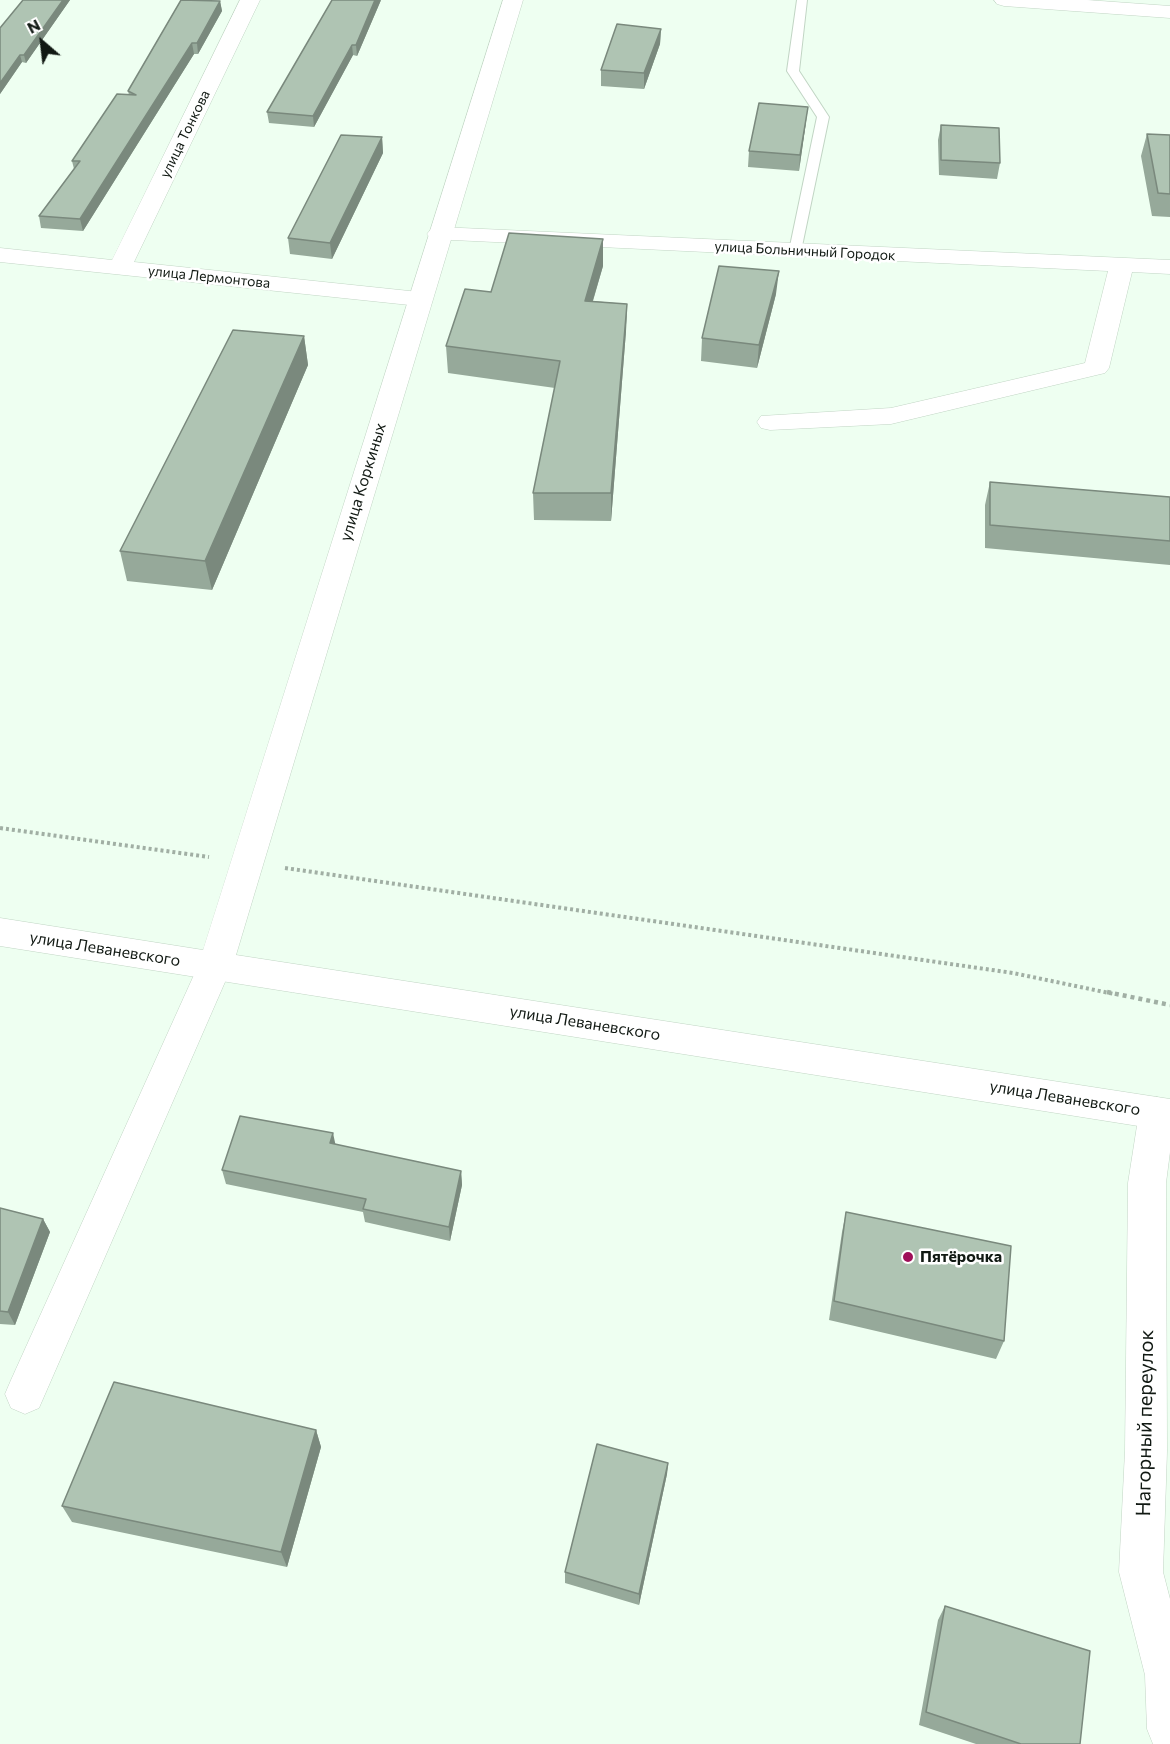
<!DOCTYPE html>
<html>
<head>
<meta charset="utf-8">
<style>
	body { margin:0 }
	#map { position:relative; width:1170px; height:1744px; overflow:hidden; background:#eefff1; font-family:Commissioner,sans-serif }
	canvas { display:block }
	.north { position:absolute; left:12px; top:12px; width:60px; height:60px; -webkit-text-stroke:4px #fff; paint-order:stroke; rotate:332deg; font-size:16px; font-weight:700; line-height:24px; text-align:center; color:#111913 }
	.north::after { content:''; display:block; margin:auto; width:21px; height:27px; background:#111913; clip-path:polygon(50% 0,100% 100%,50% 72%,0 100%) }
</style>
</head>
<body>
<div id="map">
<canvas width="1170" height="1744"></canvas>
<div class="north">N</div>
</div>
<script>
const ctx = document.querySelector('canvas').getContext('2d');
ctx.lineJoin = 'round';
function trace(path, color, width, dash) { ctx.strokeStyle = color; ctx.lineWidth = width; ctx.lineCap = dash ? 'butt' : 'round'; ctx.setLineDash(dash || []); ctx.stroke(path); }
function fillPath(path, color) { ctx.fillStyle = color; ctx.fill(path, 'evenodd'); }
function write(font, color, halo, rows, align = 'center') {
  ctx.font = font + ' Commissioner,sans-serif'; ctx.lineWidth = 5; ctx.setLineDash([]); ctx.textBaseline = 'middle'; ctx.strokeStyle = halo; ctx.fillStyle = color; for (const [text, x, y, turn = 0] of rows) {
    ctx.save(); ctx.translate(x, y); ctx.rotate((+turn || 0) * Math.PI / 180); ctx.textAlign = isNaN(turn) ? turn : align; if (halo) ctx.strokeText(text, 0, 0); ctx.fillText(text, 0, 0); ctx.restore();
  }
}
const service = new Path2D(`
	M 797,0 L 807,0 L 799,71 L 829,117 L 801,251 L 795,255 L 789,251 L 817,117 L 787,71 Z`);
const minor = new Path2D(`
	M 240,0 L 260,0 L 134,262 L 419,292 L 428,294 L 431,299 L 428,304 L 419,306 L 0,262 L 0,248 L 112,260 Z
	M 994,0 L 1087,0 L 1170,6 L 1170,18 L 1004,6 L 997,4 Z
	M 439,227 L 1170,260 L 1170,274 L 1132,272 L 1109,368 L 1105,373 L 891,424 L 770,430 L 761,428 L 757,422 L 761,416 L 891,408 L 1085,363 L 1108,271 L 431,239 L 427,234 L 431,229 Z
	M 215,952 L 227,956 L 232,966 L 39,1408 L 25,1414 L 11,1408 L 5,1394 L 11,1380 L 198,966 L 203,956 Z
	M 1157,1097 L 1170,1102 L 1170,1152 L 1166,1183 L 1167,1451 L 1163,1572 L 1170,1599 L 1170,1744 L 1153,1744 L 1147,1729 L 1145,1675 L 1119,1572 L 1125,1451 L 1128,1183 L 1139,1113 L 1144,1102 Z`);
const tertiary = new Path2D(`
	M 503,0 L 523,0 L 236,955 L 1170,1099 L 1170,1131 L 0,946 L 0,918 L 203,950 Z`);
trace(service, '#c1d5c4', 2);
trace(minor, '#c1d5c4', 1);
trace(tertiary, '#c1d5c4', 1);
trace(new Path2D(`
	M 0,828 L 209,857
	M 285,868 L 1013,973 L 1114,994`), '#a1afa4', 4, [3, 3]);
trace(new Path2D(`
	M 1107,992 L 1170,1005`), '#a1afa4', 4.5, [4, 4]);
fillPath(service, '#fff');
fillPath(minor, '#fff');
fillPath(tertiary, '#fff');
fillPath(new Path2D(`
	M 23,0 L 70,0 L 26,63 L 22,62 L 0,94 L 0,28 Z
	M 381,0 L 357,56 L 353,55 L 314,127 L 269,123 L 267,112 Z
	M 220,1 L 222,11 L 198,54 L 194,54 L 83,231 L 41,228 L 39,216 L 74,169 L 72,161 L 129,95 L 128,91 Z
	M 661,29 L 660,44 L 644,89 L 601,86 L 601,70 Z
	M 806,122 L 799,171 L 748,167 L 749,151 Z
	M 941,125 L 1000,163 L 997,179 L 939,175 L 938,140 Z
	M 1147,134 L 1170,135 L 1170,217 L 1152,216 L 1141,156 Z
	M 382,137 L 383,153 L 332,259 L 290,254 L 288,238 Z
	M 603,266 L 593,301 L 627,304 L 626,331 L 611,521 L 534,520 L 533,493 L 555,388 L 448,373 L 446,346 L 491,292 Z
	M 776,294 L 757,368 L 701,361 L 702,338 Z
	M 304,336 L 308,365 L 212,590 L 127,581 L 120,551 Z
	M 990,482 L 1170,497 L 1170,565 L 985,548 L 985,505 Z
	M 335,1145 L 461,1171 L 462,1185 L 450,1241 L 365,1222 L 363,1212 L 226,1184 L 222,1170 Z
	M 0,1208 L 43,1219 L 50,1232 L 15,1325 L 0,1324 Z
	M 846,1212 L 1004,1341 L 996,1359 L 829,1320 L 842,1232 Z
	M 316,1430 L 321,1447 L 287,1567 L 72,1522 L 62,1506 Z
	M 668,1463 L 667,1474 L 639,1605 L 565,1583 L 565,1572 Z
	M 945,1606 L 1080,1744 L 976,1744 L 919,1725 L 938,1620 Z`), '#96a99a');
fillPath(new Path2D(`
	M 63,0 L 70,0 L 26,63 L 24,55 Z
	M 375,0 L 381,0 L 357,56 L 356,45 Z
	M 220,1 L 222,11 L 198,54 L 197,43 Z
	M 661,29 L 660,44 L 644,89 L 644,73 Z
	M 192,43 L 194,54 L 83,231 L 80,219 Z
	M 352,45 L 353,55 L 314,127 L 313,116 Z
	M 20,55 L 22,62 L 0,94 L 0,83 Z
	M 808,107 L 806,122 L 799,171 L 800,155 Z
	M 382,137 L 383,153 L 332,259 L 330,243 Z
	M 603,239 L 603,266 L 585,327 L 585,301 Z
	M 779,271 L 776,294 L 757,368 L 759,345 Z
	M 627,304 L 626,331 L 611,521 L 611,493 Z
	M 304,336 L 308,365 L 212,590 L 205,561 Z
	M 333,1133 L 336,1147 L 330,1143 Z
	M 461,1171 L 462,1185 L 450,1241 L 449,1227 Z
	M 43,1219 L 50,1232 L 15,1325 L 8,1312 Z
	M 316,1430 L 321,1447 L 287,1567 L 281,1552 Z
	M 668,1463 L 667,1474 L 639,1605 L 639,1594 Z`), '#7a897d');
const building = new Path2D(`
	M 23,0 L 63,0 L 24,55 L 20,55 L 0,83 L 0,28 Z
	M 181,0 L 220,1 L 197,43 L 192,43 L 80,219 L 39,216 L 80,161 L 72,161 L 117,94 L 136,95 L 128,91 Z
	M 332,0 L 375,0 L 356,45 L 352,45 L 313,116 L 267,112 Z
	M 617,24 L 661,29 L 644,73 L 601,70 Z
	M 759,103 L 808,107 L 800,155 L 749,151 Z
	M 941,125 L 999,128 L 1000,163 L 941,160 Z
	M 1147,134 L 1170,135 L 1170,194 L 1158,193 Z
	M 341,135 L 382,137 L 330,243 L 288,238 Z
	M 509,233 L 603,239 L 585,301 L 627,304 L 611,493 L 533,493 L 560,361 L 446,346 L 465,289 L 491,292 Z
	M 719,266 L 779,271 L 759,345 L 702,338 Z
	M 233,330 L 304,336 L 205,561 L 120,551 Z
	M 990,482 L 1170,497 L 1170,541 L 990,525 Z
	M 240,1116 L 333,1133 L 330,1143 L 461,1171 L 449,1227 L 363,1209 L 366,1199 L 222,1170 Z
	M 0,1208 L 43,1219 L 8,1312 L 0,1311 Z
	M 846,1212 L 1011,1246 L 1004,1341 L 834,1301 Z
	M 114,1382 L 316,1430 L 281,1552 L 62,1506 Z
	M 597,1444 L 668,1463 L 639,1594 L 565,1572 Z
	M 945,1606 L 1090,1651 L 1080,1744 L 1021,1744 L 926,1712 Z`);
fillPath(building, '#afc4b3');
trace(building, '#7a897d', 1.5);
for (const [x, y, r, color] of [
	[908,1257,6,"#9f0f59"]
]) { const dot = new Path2D(); dot.arc(x, y, r, 0, 2 * Math.PI); ctx.fillStyle = color; ctx.fill(dot); trace(dot, '#fff', 2); }
write('14px', '#111913', '#fff', [
	["улица Тонкова",185,134,-64],
	["улица Больничный Городок",805,251,3],
	["улица Лермонтова",209,277,6]
]);
write('16px', '#111913', '#fff', [
	["улица Коркиных",363,482,-73],
	["улица Леваневского",105,949,9],
	["улица Леваневского",585,1023,9],
	["улица Леваневского",1065,1098,9]
]);
write('bold 16px', '#111913', '#fff', [
	["Пятёрочка",920,1257]
], 'left');
write('20px', '#111913', '#fff', [
	["Нагорный переулок",1145,1423,-89]
]);
</script>
</body>
</html>
